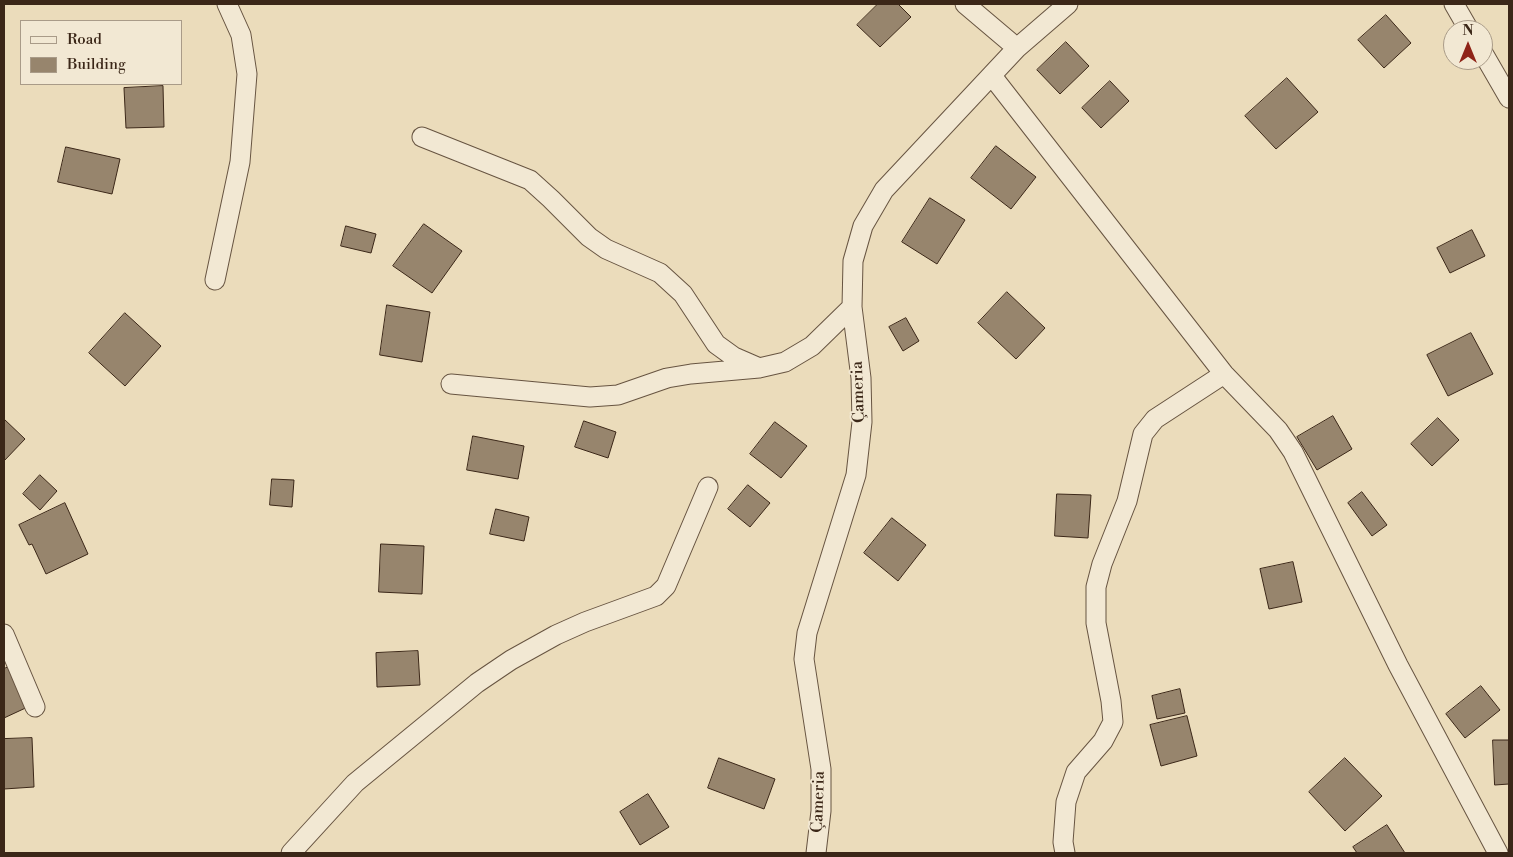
<!DOCTYPE html>
<html>
<head>
<meta charset="utf-8">
<style>
	body { margin:0 }
	#map { position:relative; width:1513px; height:857px; overflow:hidden; background:#ebdcbb; font-family:"Libre Bodoni",serif }
	canvas { display:block }
	.frame { position:absolute; inset:0; border:5px solid #3b2718; pointer-events:none }
	.legend { position:absolute; left:20px; top:20px; width:162px; height:65px; box-sizing:border-box; background:#f2e8d3; border:1px solid #a99b88; margin:0; padding:6px 9px; list-style:none; font-size:15px; color:#3b2718 }
	.legend li { display:flex; align-items:center; gap:10px; height:25px }
	.legend b { width:25px; border:1px solid #a99b88 }
	.north { position:absolute; left:1443px; top:20px; width:50px; height:50px; box-sizing:border-box; background:#f2e8d3; border:1px solid #a99b88; border-radius:50%; rotate:0deg; font-size:14px; font-weight:700; line-height:20px; text-align:center; color:#3b2718 }
	.north::after { content:''; display:block; margin:auto; width:18px; height:22px; background:#8f2418; clip-path:polygon(50% 0,100% 100%,50% 72%,0 100%) }
</style>
</head>
<body>
<div id="map">
<canvas width="1513" height="857"></canvas>
<div class="frame"></div>
<ul class="legend">
<li><b style="height:6px;background:#f2e8d3"></b>Road</li>
<li><b style="height:14px;background:#97856d"></b>Building</li>
</ul>
<div class="north">N</div>
</div>
<script>
const ctx = document.querySelector('canvas').getContext('2d');
ctx.lineJoin = 'round';
function fillPath(path, color) { ctx.fillStyle = color; ctx.fill(path, 'evenodd'); }
function trace(path, color, width, dash) { ctx.strokeStyle = color; ctx.lineWidth = width; ctx.lineCap = dash ? 'butt' : 'round'; ctx.setLineDash(dash || []); ctx.stroke(path); }
function write(font, color, halo, rows, align = 'center') {
  ctx.font = font + ' "Libre Bodoni",serif'; ctx.lineWidth = 4; ctx.setLineDash([]); ctx.textBaseline = 'middle'; ctx.strokeStyle = halo; ctx.fillStyle = color; for (const [text, x, y, turn = 0] of rows) {
    ctx.save(); ctx.translate(x, y); ctx.rotate((+turn || 0) * Math.PI / 180); ctx.textAlign = isNaN(turn) ? turn : align; if (halo) ctx.strokeText(text, 0, 0); ctx.fillText(text, 0, 0); ctx.restore();
  }
}
const building = new Path2D(`
	M 878,4 L 898,4 L 911,17 L 880,47 L 857,25 Z
	M 1386,15 L 1411,43 L 1384,68 L 1358,40 Z
	M 1066,42 L 1089,66 L 1060,94 L 1037,70 Z
	M 1287,78 L 1318,112 L 1276,149 L 1245,116 Z
	M 1110,81 L 1129,101 L 1101,128 L 1082,108 Z
	M 163,86 L 164,127 L 126,128 L 124,88 Z
	M 996,146 L 1036,177 L 1011,209 L 971,178 Z
	M 66,147 L 120,159 L 112,194 L 58,182 Z
	M 930,198 L 965,220 L 937,264 L 902,242 Z
	M 424,224 L 462,251 L 432,293 L 393,266 Z
	M 346,226 L 376,234 L 371,253 L 341,246 Z
	M 1472,230 L 1485,256 L 1450,273 L 1437,248 Z
	M 1007,292 L 1045,328 L 1016,359 L 978,323 Z
	M 387,305 L 430,312 L 422,362 L 380,355 Z
	M 125,313 L 161,346 L 125,386 L 89,353 Z
	M 906,318 L 919,341 L 903,351 L 889,327 Z
	M 1471,333 L 1493,374 L 1448,396 L 1427,355 Z
	M 1333,416 L 1352,449 L 1317,470 L 1297,437 Z
	M 1438,418 L 1459,440 L 1432,466 L 1411,444 Z
	M 4,419 L 25,439 L 4,461 Z
	M 584,421 L 616,432 L 608,458 L 575,447 Z
	M 775,422 L 807,446 L 781,478 L 750,454 Z
	M 473,436 L 524,446 L 518,479 L 467,470 Z
	M 40,475 L 57,491 L 40,510 L 23,494 Z
	M 272,479 L 294,480 L 292,507 L 270,505 Z
	M 748,485 L 770,503 L 750,527 L 728,509 Z
	M 1362,492 L 1387,525 L 1372,536 L 1348,503 Z
	M 1057,494 L 1091,495 L 1088,538 L 1055,536 Z
	M 65,503 L 88,554 L 46,574 L 32,544 L 29,545 L 19,525 Z
	M 496,509 L 529,517 L 524,541 L 490,534 Z
	M 892,518 L 926,545 L 898,581 L 864,553 Z
	M 381,544 L 424,546 L 422,594 L 379,592 Z
	M 1293,562 L 1302,602 L 1269,609 L 1260,569 Z
	M 418,651 L 420,685 L 377,687 L 376,653 Z
	M 13,665 L 32,705 L 4,718 L 4,669 Z
	M 1481,686 L 1500,710 L 1465,738 L 1446,714 Z
	M 1180,689 L 1185,713 L 1157,719 L 1152,696 Z
	M 1187,716 L 1197,756 L 1161,766 L 1150,725 Z
	M 32,738 L 34,787 L 4,789 L 4,739 Z
	M 1493,740 L 1509,740 L 1509,784 L 1495,785 Z
	M 719,758 L 775,779 L 764,809 L 708,788 Z
	M 1345,758 L 1382,796 L 1345,831 L 1309,792 Z
	M 648,794 L 669,827 L 640,845 L 620,812 Z
	M 1387,825 L 1405,853 L 1357,853 L 1353,847 Z`);
fillPath(building, '#97856d');
trace(building, '#3b2718', 1);
const street = new Path2D(`
	M 965,4 L 1017,48
	M 1454,4 L 1469,30
	M 1483,53 L 1509,98
	M 992,76 L 1224,374 L 1278,430 L 1293,452 L 1398,665 L 1498,853
	M 422,137 L 530,180 L 551,199 L 589,237 L 606,249 L 660,273 L 683,294 L 716,344 L 734,357 L 757,367
	M 215,280 L 240,162 L 247,74 L 241,35 L 227,4
	M 451,384 L 590,397 L 618,395 L 667,378 L 691,374 L 759,368 L 785,362 L 812,346 L 852,307
	M 4,634 L 35,707
	M 291,853 L 355,783 L 477,683 L 511,660 L 556,635 L 585,622 L 656,596 L 666,586 L 708,487
	M 816,853 L 821,811 L 821,769 L 804,659 L 807,633 L 856,475 L 862,422 L 861,378 L 852,307 L 853,261 L 863,226 L 884,190 L 1017,48 L 1068,4
	M 1065,853 L 1063,842 L 1066,802 L 1076,772 L 1103,741 L 1113,722 L 1111,701 L 1096,623 L 1096,587 L 1102,564 L 1127,501 L 1143,434 L 1155,419 L 1224,374`);
trace(street, '#675441', 21);
trace(street, '#f2e8d3', 19);
write('16px', '#3b2718', '#f2e8d3', [
	["Çameria",859,392,-92],
	["Çameria",819,802,-88]
]);
</script>
</body>
</html>
